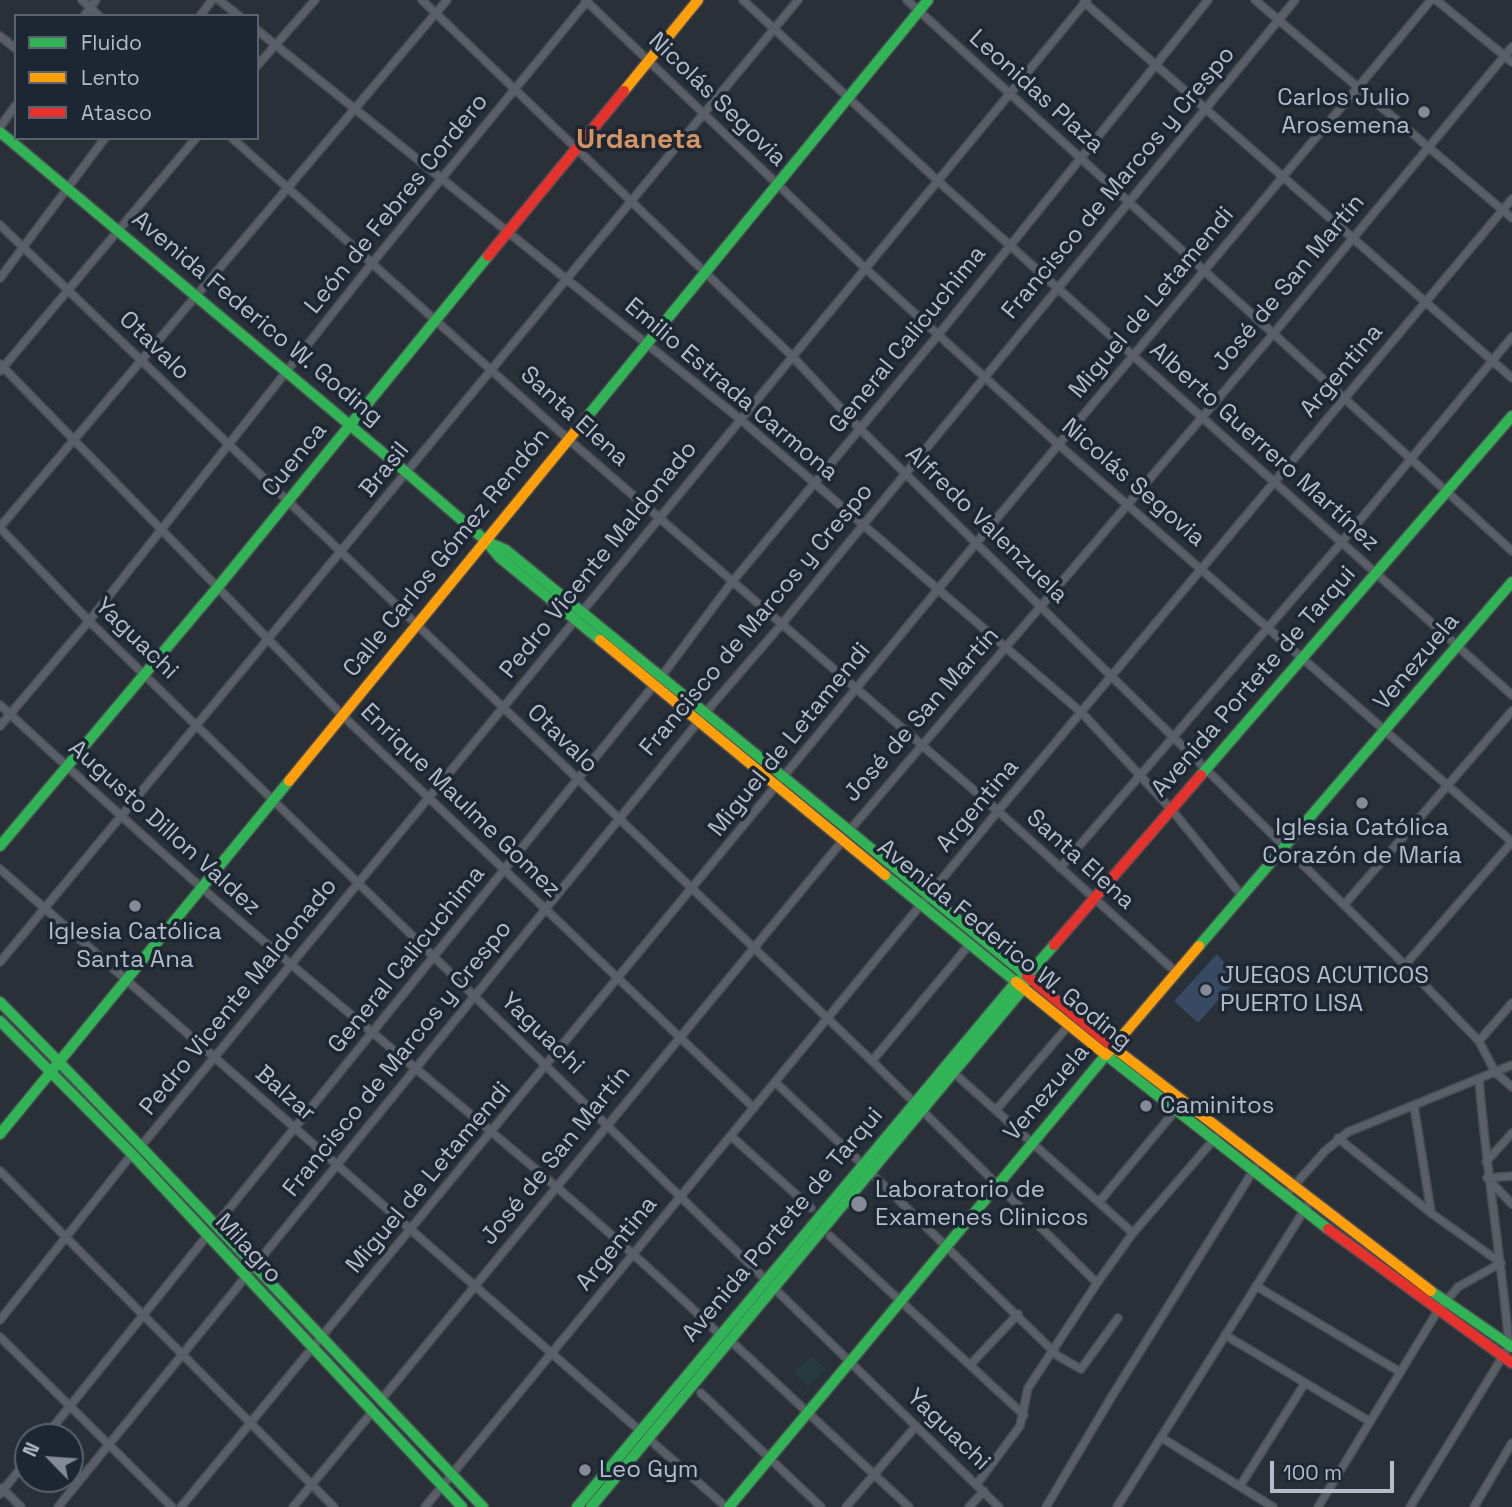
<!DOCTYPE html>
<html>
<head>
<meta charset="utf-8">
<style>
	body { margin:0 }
	#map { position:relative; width:1512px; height:1507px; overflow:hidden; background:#2a3038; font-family:"Space Grotesk",sans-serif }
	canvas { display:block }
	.legend { position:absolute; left:14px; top:14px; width:245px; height:126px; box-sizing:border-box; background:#1d2633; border:2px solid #59626f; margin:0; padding:9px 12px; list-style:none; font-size:21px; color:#b4bcc9 }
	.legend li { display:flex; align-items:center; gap:14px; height:35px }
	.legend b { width:35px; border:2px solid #59626f }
	.north { position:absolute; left:14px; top:1423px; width:70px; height:70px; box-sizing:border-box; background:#1d2633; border:2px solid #59626f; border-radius:50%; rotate:295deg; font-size:19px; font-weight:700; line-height:28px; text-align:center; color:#b4bcc9 }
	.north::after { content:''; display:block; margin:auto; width:24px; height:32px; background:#848b96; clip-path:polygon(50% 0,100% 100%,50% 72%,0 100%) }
	.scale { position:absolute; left:1270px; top:1461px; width:124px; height:32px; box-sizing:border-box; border:4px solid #b4bcc9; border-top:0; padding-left:9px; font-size:21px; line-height:24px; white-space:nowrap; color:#b4bcc9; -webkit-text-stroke:5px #1d2633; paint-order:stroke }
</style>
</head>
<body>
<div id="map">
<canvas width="1512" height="1507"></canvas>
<ul class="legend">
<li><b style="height:9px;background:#30b455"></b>Fluido</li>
<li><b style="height:9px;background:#ff9f0a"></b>Lento</li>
<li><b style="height:9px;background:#e5322d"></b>Atasco</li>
</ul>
<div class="north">N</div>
<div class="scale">100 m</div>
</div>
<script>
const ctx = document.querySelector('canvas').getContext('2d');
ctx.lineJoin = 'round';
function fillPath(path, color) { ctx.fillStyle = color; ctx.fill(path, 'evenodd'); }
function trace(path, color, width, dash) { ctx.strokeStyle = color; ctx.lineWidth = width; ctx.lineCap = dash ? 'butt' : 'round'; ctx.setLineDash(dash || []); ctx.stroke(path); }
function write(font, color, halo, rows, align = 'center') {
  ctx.font = font + ' "Space Grotesk",sans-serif'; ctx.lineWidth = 7; ctx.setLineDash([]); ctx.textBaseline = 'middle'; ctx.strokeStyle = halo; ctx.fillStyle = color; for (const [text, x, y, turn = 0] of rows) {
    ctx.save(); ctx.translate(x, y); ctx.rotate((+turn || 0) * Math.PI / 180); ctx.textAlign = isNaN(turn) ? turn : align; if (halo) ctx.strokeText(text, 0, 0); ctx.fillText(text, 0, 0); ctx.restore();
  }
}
fillPath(new Path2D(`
	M 811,1356 L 826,1369 L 808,1387 L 793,1372 Z`), '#273a3e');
fillPath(new Path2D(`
	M 1217,954 L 1238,978 L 1198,1023 L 1174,1001 Z`), '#384963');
const street = new Path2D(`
	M 82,0 L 99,16
	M 219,0 L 239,16
	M 422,0 L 793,357 L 860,429 L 1405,965 L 1479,1041 L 1495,1072 L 1512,1087
	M 585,0 L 866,269 L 1059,445 L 1512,842
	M 743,0 L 938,181 L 1512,695
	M 907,0 L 1512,551
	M 1255,0 L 1512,218
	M 1436,0 L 1512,62
	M 1084,2 L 1512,378
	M 84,16 L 96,0
	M 200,16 L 212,0
	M 257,30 L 740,419 L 1082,713 L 1171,809 L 1242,896
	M 0,36 L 16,49
	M 257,66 L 315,0
	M 0,127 L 16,105
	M 232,138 L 568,439 L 998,811 L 1177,973
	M 0,225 L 872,1061 L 1097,1283
	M 0,278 L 105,138
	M 0,364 L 342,715 L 754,1108
	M 0,371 L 196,138
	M 0,527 L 447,0
	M 0,528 L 89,621 L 999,1507
	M 661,677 L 732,582 L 939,334 L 1208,0
	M 0,705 C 96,793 192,882 293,966 C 436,1087 583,1203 719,1334
	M 0,726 L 89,621 L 373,262 L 588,0
	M 849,831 L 1274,333 L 1512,47
	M 1060,868 L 1341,543 L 1512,337
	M 0,869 L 639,1430
	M 1344,905 L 1512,711
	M 0,962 L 798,0
	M 1405,965 L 1512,842
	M 1479,1041 L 1512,1003
	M 872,1061 L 969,945
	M 954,1073 L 1133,1233
	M 1479,1079 C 1486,1168 1501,1256 1509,1345
	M 775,1082 L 863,1165
	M 1414,1106 L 1431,1212
	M 996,1110 L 1069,1025
	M 731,1136 L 811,1208
	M 1338,1138 L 1431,1213 L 1501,1263
	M 142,1145 L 1087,0
	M 1486,1162 L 1512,1133
	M 0,1171 L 334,1507
	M 871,1173 L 1058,1356 L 1081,1369 L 1118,1318
	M 1487,1178 L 1512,1176
	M 1488,1179 L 1512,1204
	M 1285,1196 L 1325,1151 L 1348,1132 L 1512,1065
	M 1099,1202 L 1175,1111
	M 215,1226 L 654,685
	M 830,1236 L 1024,1415
	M 1256,1286 L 1400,1372
	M 0,1320 L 132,1154
	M 1225,1335 L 1369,1421
	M 0,1337 L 172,1507
	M 731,1341 L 909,1507
	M 970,1365 L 1018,1314
	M 701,1393 L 821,1507
	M 381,1400 L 843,840
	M 45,1437 L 207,1236
	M 1162,1438 L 1273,1507
	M 649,1439 L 726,1507
	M 977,1484 L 1020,1426 L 1028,1388 L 1097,1283 L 1133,1233 L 1216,1137
	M 1240,1486 L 1305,1383
	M 2,1488 L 21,1507
	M 0,1494 L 28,1459
	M 58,1507 L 712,705 L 781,625 L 1295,0
	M 181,1507 L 977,542 L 1431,0
	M 293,1507 L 373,1411
	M 425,1507 L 998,811 L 1512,199
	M 846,1507 L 916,1426
	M 969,1507 L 984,1491
	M 1046,1507 L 1112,1396 L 1260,1160
	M 1117,1507 L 1312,1198
	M 1318,1507 L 1437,1312 L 1458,1287 L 1501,1263
	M 1410,1507 L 1511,1343
	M 1474,1507 L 1512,1443`);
const fast = new Path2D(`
	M 0,132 L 407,473 L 485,540 L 500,558 L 600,640
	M 587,417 L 928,0
	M 488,542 L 506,550 L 1027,976
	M 1201,775 L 1512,416
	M 0,846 L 217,588 L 488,256
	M 885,875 L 1016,982
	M 1199,946 L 1512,582
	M 0,1002 C 164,1167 322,1339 483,1507
	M 0,1021 L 132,1154 L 462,1507
	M 0,1134 L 289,781
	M 1431,1291 L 1512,1347
	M 577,1507 L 1016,982 L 1027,976 L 1054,945
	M 591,1507 L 1023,989 L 1025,982
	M 729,1507 L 1106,1055 L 1328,1229`);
const slow = new Path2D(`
	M 624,91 L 698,0
	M 600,640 L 885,875
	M 289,781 L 587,417
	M 1016,982 L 1106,1055 L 1199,946
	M 1113,1047 L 1431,1291`);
const jam = new Path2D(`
	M 488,256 L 624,91
	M 1054,945 L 1201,775
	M 1027,976 L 1113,1047
	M 1328,1229 L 1512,1363`);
trace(street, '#484c53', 10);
trace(fast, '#484c53', 13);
trace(slow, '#484c53', 13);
trace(jam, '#484c53', 13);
trace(street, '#5a5e66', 7);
trace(fast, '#30b455', 10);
trace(slow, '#ff9f0a', 10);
trace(jam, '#e5322d', 10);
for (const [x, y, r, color] of [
	[1424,112,7,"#848b96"],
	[1362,803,7,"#848b96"],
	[135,906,7,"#848b96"],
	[1206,990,7,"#848b96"],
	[1146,1106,7,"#848b96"],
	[859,1204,9,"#848b96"],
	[585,1470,7,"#848b96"]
]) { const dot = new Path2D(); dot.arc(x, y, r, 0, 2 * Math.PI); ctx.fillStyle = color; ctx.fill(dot); trace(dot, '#1d2633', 2.5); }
write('24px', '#b4bcc9', '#1d2633', [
	["Leonidas Plaza",1036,92,42],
	["Nicolás Segovia",717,100,44],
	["Francisco de Marcos y Crespo",1119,183,-50],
	["León de Febres Cordero",397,204,-51],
	["José de San Martín",1289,283,-50],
	["Miguel de Letamendi",1152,303,-50],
	["Avenida Federico W. Goding",257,319,40],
	["General Calicuchima",908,340,-51],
	["Otavalo",154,346,44],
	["Argentina",1342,371,-50],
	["Emilio Estrada Carmona",731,390,40],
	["Santa Elena",574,417,42],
	["Alberto Guerrero Martínez",1264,447,42],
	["Cuenca",295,460,-51],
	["Brasil",385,470,-51],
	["Nicolás Segovia",1133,483,41],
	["Alfredo Valenzuela",986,525,44],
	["Calle Carlos Gómez Rendón",447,553,-51],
	["Pedro Vicente Maldonado",599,560,-51],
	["Francisco de Marcos y Crespo",757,620,-50],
	["Yaguachi",136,639,44],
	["Venezuela",1417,662,-50],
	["Avenida Portete de Tarqui",1254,682,-49],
	["José de San Martín",922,715,-49],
	["Otavalo",562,739,44],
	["Miguel de Letamendi",790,740,-51],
	["Enrique Maulme Gomez",460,801,44],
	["Argentina",978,806,-50],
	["Augusto Dillon Valdez",164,828,42],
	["Santa Elena",1080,860,42],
	["Avenida Federico W. Goding",1004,945,39],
	["General Calicuchima",407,960,-51],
	["Pedro Vicente Maldonado",239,997,-51],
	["Yaguachi",542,1034,44],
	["Francisco de Marcos y Crespo",398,1059,-51],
	["Venezuela",1047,1093,-50],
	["Balzar",285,1094,41],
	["José de San Martín",556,1156,-51],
	["Miguel de Letamendi",429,1178,-50],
	["Avenida Portete de Tarqui",783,1225,-50],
	["Argentina",617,1244,-51],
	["Milagro",248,1249,47],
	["Yaguachi",948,1430,44]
]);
write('24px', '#b4bcc9', '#1d2633', [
	["Carlos Julio",1410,98,"right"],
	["Arosemena",1410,126,"right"],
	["Iglesia Católica",1362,828,"center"],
	["Corazón de María",1362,856,"center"],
	["Iglesia Católica",135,932,"center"],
	["Santa Ana",135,960,"center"],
	["JUEGOS ACUTICOS",1220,976],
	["PUERTO LISA",1220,1004],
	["Caminitos",1160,1106],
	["Laboratorio de",875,1190],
	["Examenes Clinicos",875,1218],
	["Leo Gym",599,1470]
], 'left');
write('bold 28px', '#d59563', '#1d2633', [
	["Urdaneta",639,140]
]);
</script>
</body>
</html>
